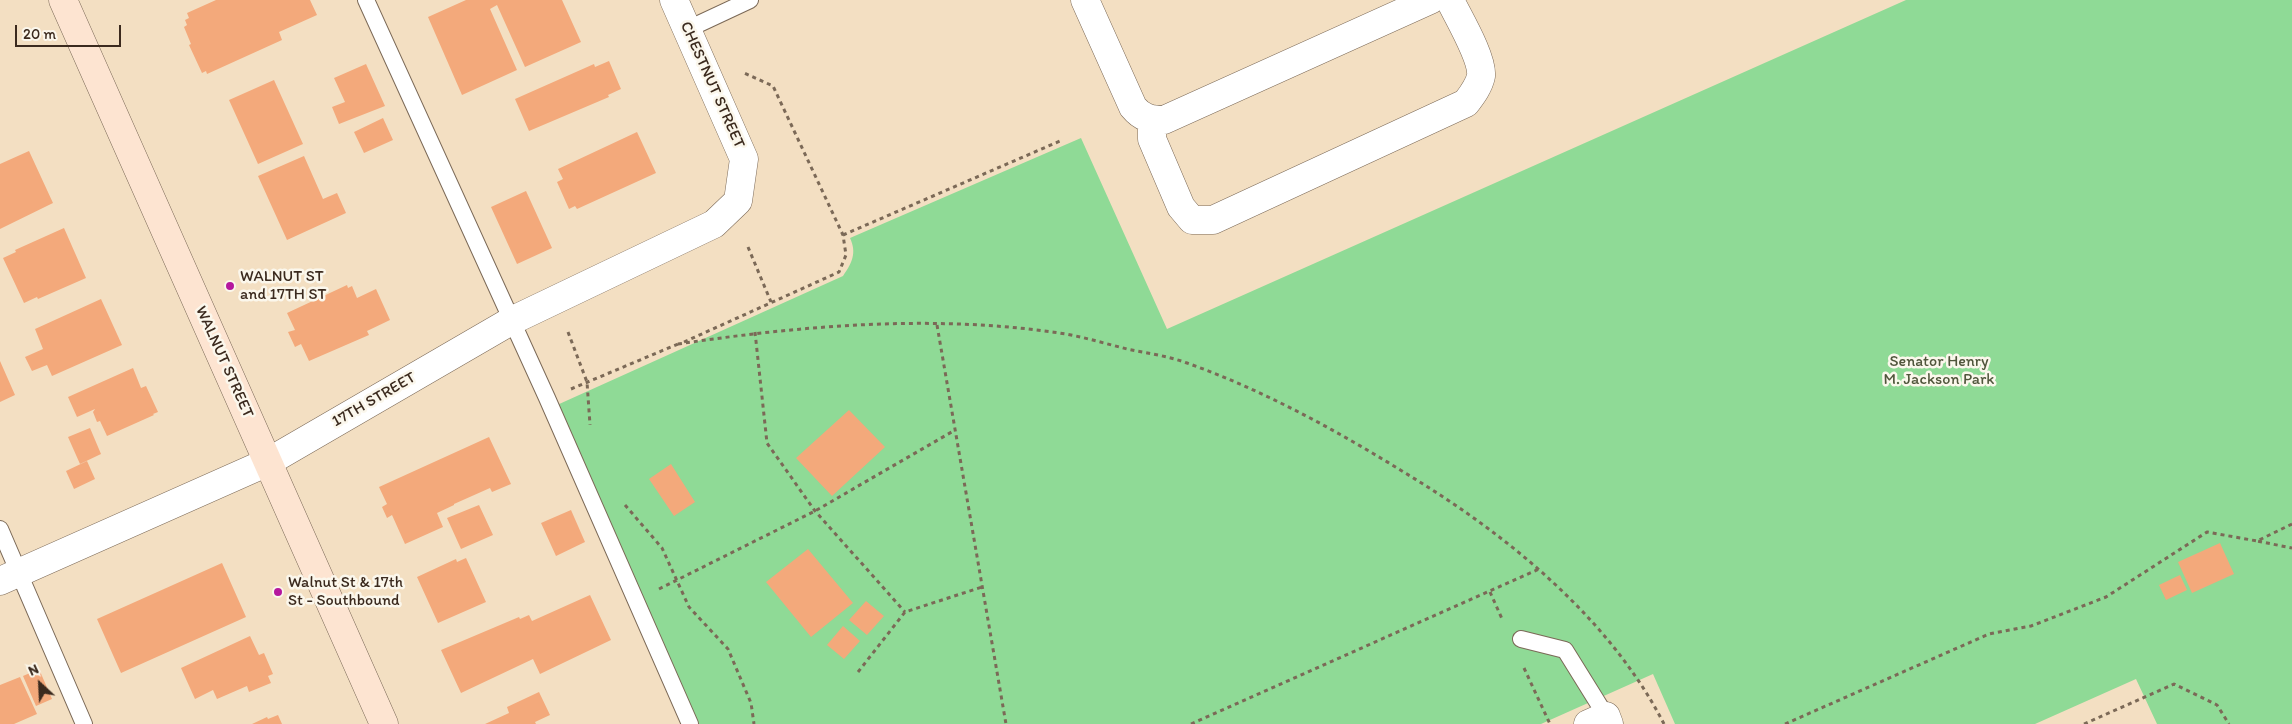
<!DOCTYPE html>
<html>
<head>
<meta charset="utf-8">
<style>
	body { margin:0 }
	#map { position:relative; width:2292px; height:724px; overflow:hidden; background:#f3dfc2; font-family:Itim,sans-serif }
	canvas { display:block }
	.north { position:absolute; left:15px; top:659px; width:50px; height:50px; -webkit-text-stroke:4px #fbf7ec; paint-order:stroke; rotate:335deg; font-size:14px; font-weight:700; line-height:20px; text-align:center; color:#3b2a1e }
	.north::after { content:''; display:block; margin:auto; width:18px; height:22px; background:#3b2a1e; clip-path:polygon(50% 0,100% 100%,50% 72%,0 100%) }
	.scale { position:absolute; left:15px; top:25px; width:106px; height:22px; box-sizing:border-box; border:2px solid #3b2a1e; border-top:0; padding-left:6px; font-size:15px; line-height:18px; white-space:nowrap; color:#3b2a1e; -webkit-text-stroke:4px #fbf7ec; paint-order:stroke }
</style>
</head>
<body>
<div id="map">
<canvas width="2292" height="724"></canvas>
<div class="north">N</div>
<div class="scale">20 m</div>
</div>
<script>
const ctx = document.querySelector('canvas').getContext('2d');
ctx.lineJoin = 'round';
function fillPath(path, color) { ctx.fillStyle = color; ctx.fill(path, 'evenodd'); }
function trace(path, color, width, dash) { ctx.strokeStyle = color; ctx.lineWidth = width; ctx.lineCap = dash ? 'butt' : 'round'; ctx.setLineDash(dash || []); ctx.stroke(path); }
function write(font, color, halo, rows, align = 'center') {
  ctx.font = font + ' Itim,sans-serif'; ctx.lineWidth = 5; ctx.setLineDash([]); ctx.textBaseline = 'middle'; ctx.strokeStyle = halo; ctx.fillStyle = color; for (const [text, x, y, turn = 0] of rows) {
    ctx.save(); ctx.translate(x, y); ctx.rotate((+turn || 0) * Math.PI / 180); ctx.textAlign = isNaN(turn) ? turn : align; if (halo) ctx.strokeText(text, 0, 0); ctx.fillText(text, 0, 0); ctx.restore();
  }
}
fillPath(new Path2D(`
	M 1906,0 L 2292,0 L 2292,724 L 2157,724 L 2136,679 L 2035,724 L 1675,724 L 1653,674 L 1541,724 L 699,724 L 557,405 L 843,276 C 852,263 857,253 850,238 L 1081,138 L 1167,329 Z`), '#8fda96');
fillPath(new Path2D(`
	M 216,0 L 310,0 L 317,15 L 279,32 L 282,40 L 207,74 L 206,71 L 202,73 L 189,45 L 191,44 L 184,27 L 187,25 L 185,20 L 189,18 L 187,13 Z
	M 466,0 L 562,0 L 581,42 L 525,67 L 497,5 L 490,9 L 517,70 L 462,95 L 428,17 Z
	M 609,61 L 621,89 L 608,95 L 609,97 L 529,131 L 515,99 L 594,64 L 595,67 Z
	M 366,64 L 385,106 L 339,124 L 332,107 L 345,102 L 334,78 Z
	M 274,80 L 303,144 L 258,164 L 229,100 Z
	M 383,118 L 393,140 L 364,153 L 354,132 Z
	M 637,132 L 656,173 L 577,209 L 575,206 L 569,209 L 557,182 L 563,179 L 558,169 Z
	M 29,151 L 53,203 L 0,229 L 0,164 Z
	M 304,156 L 323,199 L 337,193 L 346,213 L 287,240 L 258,176 Z
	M 526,191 L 552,248 L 517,264 L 491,207 Z
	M 64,228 L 86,278 L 38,299 L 37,297 L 24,303 L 3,258 L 16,252 L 15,250 Z
	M 347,285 L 348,288 L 352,286 L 357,298 L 376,289 L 390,320 L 367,331 L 369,335 L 309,361 L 301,344 L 295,347 L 288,332 L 295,330 L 287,313 Z
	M 101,299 L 122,345 L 52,376 L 47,365 L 32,371 L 25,357 L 43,349 L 35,329 Z
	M 0,361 L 15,395 L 0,402 Z
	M 133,368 L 141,388 L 146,386 L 158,412 L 153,414 L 154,415 L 107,436 L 100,421 L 97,422 L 93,412 L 95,409 L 77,417 L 68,397 Z
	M 849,410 L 885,447 L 832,496 L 796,458 Z
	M 90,428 L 101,454 L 80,464 L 68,437 Z
	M 489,437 L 511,484 L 492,492 L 490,488 L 454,504 L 454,505 L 437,513 L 443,527 L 405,544 L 392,515 L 387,518 L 382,507 L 387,504 L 379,487 Z
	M 87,461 L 95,479 L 74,489 L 66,471 Z
	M 671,464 L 695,502 L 674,516 L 649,479 Z
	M 479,505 L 493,535 L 461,549 L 447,518 Z
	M 571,510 L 585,542 L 556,556 L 541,523 Z
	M 2220,543 L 2234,574 L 2192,593 L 2178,562 Z
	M 808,549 L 853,603 L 811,637 L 766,582 Z
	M 466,558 L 486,602 L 438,623 L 417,577 L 456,559 L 457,562 Z
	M 222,563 L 246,617 L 121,673 L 97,619 Z
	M 2180,575 L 2187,590 L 2166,600 L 2159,585 Z
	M 590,595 L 611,640 L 540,674 L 533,659 L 461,693 L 441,650 L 519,617 L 520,619 L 529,615 L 532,621 Z
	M 866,601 L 884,616 L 867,635 L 849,620 Z
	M 843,626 L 860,641 L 844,659 L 827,645 Z
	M 250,636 L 259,655 L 264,653 L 273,674 L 268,676 L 271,683 L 249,692 L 247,686 L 217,699 L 213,690 L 195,699 L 181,668 Z
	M 39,669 L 52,699 L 36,706 L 23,676 Z
	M 20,677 L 37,714 L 14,724 L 0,724 L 0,685 Z
	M 539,692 L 550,715 L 535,722 L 536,724 L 485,724 L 509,713 L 507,707 Z
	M 278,715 L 282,724 L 252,724 L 267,717 L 268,719 Z`), '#f3a97b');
const lane = new Path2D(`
	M 366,0 L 547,398 L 690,724
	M 688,29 L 750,0
	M 0,529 L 84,724
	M 1521,639 L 1565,650 L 1606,716`);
const street = new Path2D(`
	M 1085,0 L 1133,107 C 1142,118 1151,120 1164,120 L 1430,0
	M 1152,120 L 1152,139 L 1181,207 L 1192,220 L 1213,220 L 1466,103 C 1472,95 1479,86 1481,76 C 1483,58 1458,17 1450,0
	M 0,581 L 268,462 L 511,321 L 714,224 L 738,201 L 744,159 L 674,0
	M 1588,724 L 1606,716 L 1609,724`);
const secondary = new Path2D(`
	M 63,0 L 384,724`);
trace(lane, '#7b6957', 18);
trace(street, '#7b6957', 29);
trace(secondary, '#7b6957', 29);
trace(new Path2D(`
	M 843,235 L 1060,141
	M 748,247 L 771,302
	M 937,325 L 1006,724
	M 568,332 L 587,382 L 590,425
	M 755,332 L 767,443 L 815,511 L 905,612
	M 684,342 L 839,272 L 846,255 L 843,235 L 773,86 L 742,72
	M 678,344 C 806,325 938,314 1066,334 C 1087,338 1107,344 1127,349 C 1147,353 1168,356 1187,363 C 1271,393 1348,437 1423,484 C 1517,543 1613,624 1664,724
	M 571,389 L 678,344
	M 625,505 L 662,548 L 689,607 L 728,649 L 751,703 L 754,724
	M 2292,524 L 2257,541 L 2292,548
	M 659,589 L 815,511 L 955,430
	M 1490,592 L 1503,621
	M 1524,668 L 1550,724
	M 858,672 L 905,612 L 982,587
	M 1191,724 L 1539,569
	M 1785,724 L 1989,634 L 2031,626 L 2106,597 L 2207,532 L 2257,541
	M 2084,724 L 2174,684 L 2217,705 L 2229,724`), '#7b6957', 3, [4, 4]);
trace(lane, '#fff', 16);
trace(street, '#fff', 28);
trace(secondary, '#fde4d1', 28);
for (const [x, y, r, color] of [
	[230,286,5,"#b5179e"],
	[278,592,5,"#b5179e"]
]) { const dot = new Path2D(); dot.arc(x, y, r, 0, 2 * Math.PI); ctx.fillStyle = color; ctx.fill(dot); trace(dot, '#fbf7ec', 2); }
write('16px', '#3b2a1e', '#fbf7ec', [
	["CHESTNUT STREET",712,85,66],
	["WALNUT STREET",224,362,66],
	["17TH STREET",374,400,-30]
]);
write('16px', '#3b2a1e', '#fbf7ec', [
	["WALNUT ST",240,277],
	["and 17TH ST",240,295],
	["Walnut St & 17th",288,583],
	["St - Southbound",288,601]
], 'left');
write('16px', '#50563c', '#fbf7ec', [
	["Senator Henry",1939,362],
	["M. Jackson Park",1939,380]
]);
</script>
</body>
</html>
